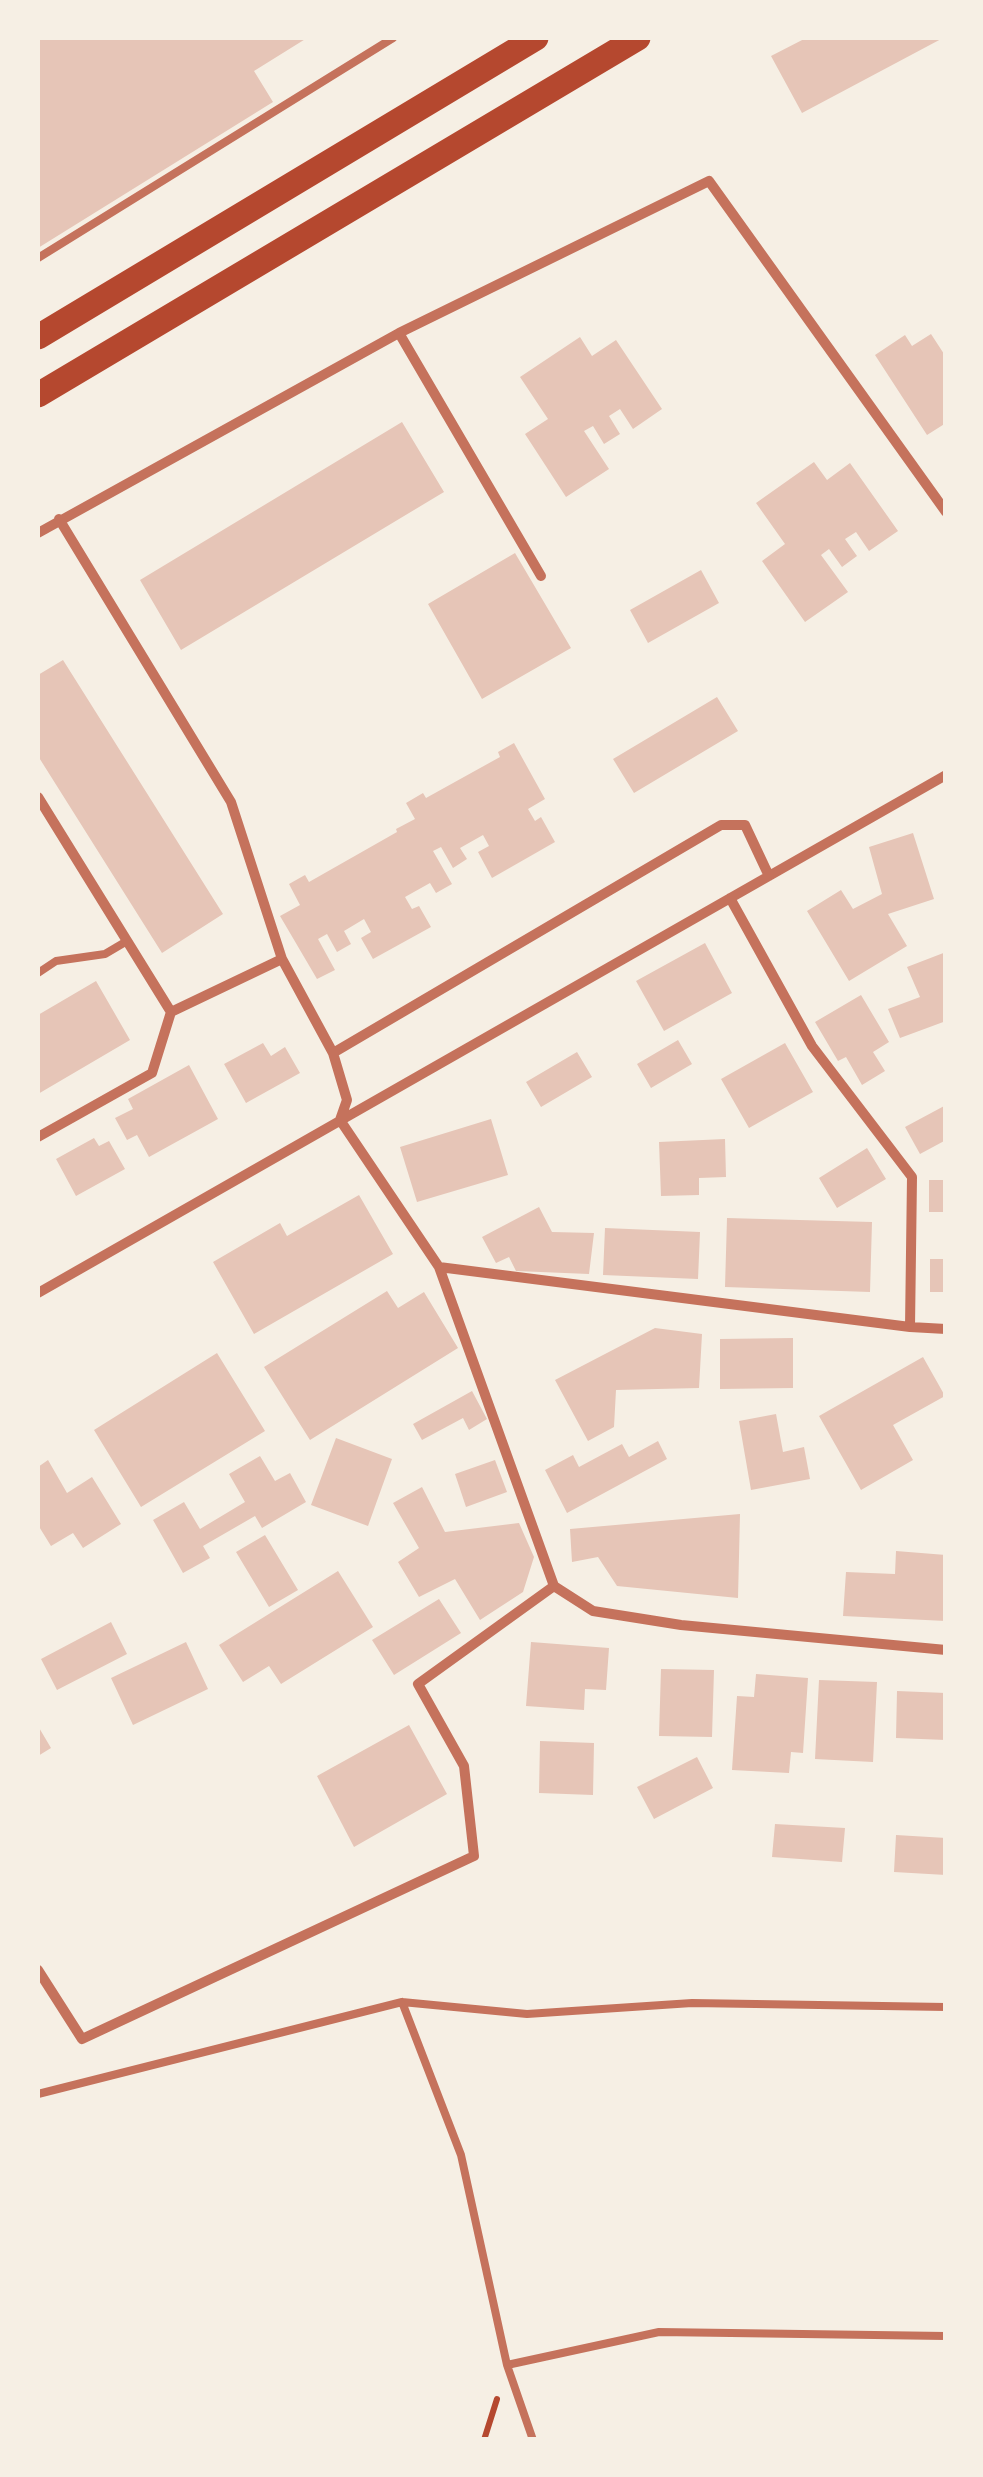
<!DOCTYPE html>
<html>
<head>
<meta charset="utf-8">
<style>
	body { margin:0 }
	#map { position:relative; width:983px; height:2477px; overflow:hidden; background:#f6efe4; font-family:"Exo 2",sans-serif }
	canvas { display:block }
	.frame { position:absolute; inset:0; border:40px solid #f6efe4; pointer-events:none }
</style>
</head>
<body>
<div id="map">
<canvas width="983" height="2477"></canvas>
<div class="frame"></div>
</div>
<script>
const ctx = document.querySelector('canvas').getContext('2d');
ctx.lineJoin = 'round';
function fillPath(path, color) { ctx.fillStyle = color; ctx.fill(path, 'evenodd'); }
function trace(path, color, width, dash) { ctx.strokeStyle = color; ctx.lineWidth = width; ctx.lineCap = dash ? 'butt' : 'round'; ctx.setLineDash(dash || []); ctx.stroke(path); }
fillPath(new Path2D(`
	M 38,38 L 307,38 L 254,71 L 273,102 L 38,248 Z
	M 806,38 L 943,38 L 802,113 L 771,56 Z
	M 931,334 L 946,357 L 946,423 L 927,435 L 875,355 L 905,335 L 912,346 Z
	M 580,337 L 592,356 L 616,340 L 662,409 L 633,429 L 620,409 L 609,416 L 620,434 L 604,444 L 593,426 L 584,431 L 609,469 L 566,497 L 525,434 L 548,419 L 520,377 Z
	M 402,422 L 444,492 L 181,650 L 140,580 Z
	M 814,462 L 827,480 L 850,463 L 898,531 L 869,551 L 856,532 L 845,539 L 857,556 L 842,567 L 829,549 L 821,555 L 848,592 L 805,622 L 762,561 L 785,544 L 756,503 Z
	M 515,553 L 571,648 L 482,699 L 428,604 Z
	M 701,570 L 719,603 L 648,643 L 630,610 Z
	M 63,660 L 223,914 L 162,953 L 38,756 L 38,675 Z
	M 717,697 L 738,731 L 634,793 L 613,759 Z
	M 514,743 L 545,799 L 528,809 L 535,821 L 541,817 L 555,842 L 492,878 L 478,852 L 489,846 L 483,835 L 460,848 L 467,859 L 453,868 L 441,847 L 433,851 L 452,884 L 436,893 L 430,883 L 405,897 L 412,909 L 419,906 L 431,927 L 373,959 L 361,938 L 371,932 L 364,919 L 344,931 L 351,944 L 337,952 L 327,934 L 318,939 L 335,970 L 317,979 L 280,916 L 300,905 L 289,884 L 305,875 L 309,882 L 397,832 L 396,829 L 415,819 L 406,803 L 423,793 L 426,798 L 500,757 L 498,752 Z
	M 913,833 L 934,899 L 888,914 L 907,946 L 849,981 L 807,911 L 841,890 L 853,909 L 882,894 L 869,847 Z
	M 705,943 L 732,993 L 664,1031 L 636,981 Z
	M 946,952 L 946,1021 L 900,1038 L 888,1009 L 920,997 L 907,967 Z
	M 96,981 L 130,1040 L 38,1094 L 38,1015 Z
	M 861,995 L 889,1042 L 873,1052 L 885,1071 L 862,1085 L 846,1057 L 838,1061 L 815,1022 Z
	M 678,1040 L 692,1064 L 651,1088 L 637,1064 Z
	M 263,1043 L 271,1056 L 285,1047 L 300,1073 L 246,1103 L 224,1064 Z
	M 785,1043 L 813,1092 L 749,1128 L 721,1079 Z
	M 577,1052 L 592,1077 L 541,1107 L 526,1082 Z
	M 189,1065 L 218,1119 L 149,1157 L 137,1135 L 127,1140 L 115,1118 L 133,1109 L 128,1099 Z
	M 946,1105 L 946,1140 L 920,1154 L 905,1127 Z
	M 491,1119 L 508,1175 L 417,1202 L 400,1147 Z
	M 94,1138 L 99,1146 L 109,1141 L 125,1169 L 76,1196 L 56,1159 Z
	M 725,1139 L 726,1177 L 699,1178 L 699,1195 L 661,1196 L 659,1142 Z
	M 867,1148 L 886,1179 L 837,1208 L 819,1178 Z
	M 929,1180 L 946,1180 L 946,1212 L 929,1212 Z
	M 359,1195 L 393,1254 L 254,1334 L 213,1262 L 280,1223 L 287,1236 Z
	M 539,1207 L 552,1232 L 594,1233 L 589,1274 L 516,1271 L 509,1257 L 496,1263 L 482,1237 Z
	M 727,1218 L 872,1222 L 870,1292 L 725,1287 Z
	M 605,1228 L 700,1232 L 698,1279 L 603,1275 Z
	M 930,1259 L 946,1259 L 946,1292 L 930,1292 Z
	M 387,1291 L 398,1308 L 424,1292 L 458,1348 L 310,1440 L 264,1367 Z
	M 655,1328 L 702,1334 L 699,1388 L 616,1390 L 614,1427 L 588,1441 L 555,1380 Z
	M 793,1338 L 793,1388 L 720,1389 L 720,1339 Z
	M 217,1353 L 265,1431 L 141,1507 L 94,1430 Z
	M 923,1357 L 945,1396 L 893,1425 L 913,1460 L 861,1490 L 819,1416 Z
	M 472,1391 L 487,1419 L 469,1430 L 463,1418 L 422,1440 L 413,1424 Z
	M 776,1414 L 783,1452 L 804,1447 L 810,1479 L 751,1490 L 739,1421 Z
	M 336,1438 L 392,1459 L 368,1526 L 311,1505 Z
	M 658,1441 L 667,1459 L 567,1513 L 545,1470 L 573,1455 L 579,1467 L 622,1444 L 629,1457 Z
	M 260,1456 L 275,1481 L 290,1473 L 306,1502 L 262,1528 L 255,1516 L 203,1546 L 210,1558 L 183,1573 L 153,1520 L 184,1502 L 200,1529 L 245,1502 L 229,1474 Z
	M 48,1460 L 67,1493 L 92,1477 L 121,1524 L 83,1548 L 73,1533 L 51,1546 L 38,1525 L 38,1467 Z
	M 495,1460 L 507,1492 L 466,1507 L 455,1474 Z
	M 422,1487 L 445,1532 L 519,1523 L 534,1557 L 523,1592 L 480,1620 L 455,1579 L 419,1597 L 398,1562 L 419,1548 L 393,1503 Z
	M 740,1514 L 738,1598 L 617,1586 L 598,1557 L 572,1562 L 570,1529 Z
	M 265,1535 L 298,1590 L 269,1607 L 236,1552 Z
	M 896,1551 L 946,1555 L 946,1621 L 843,1616 L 846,1572 L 895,1574 Z
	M 338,1571 L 373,1627 L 281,1684 L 269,1666 L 243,1682 L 219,1645 Z
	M 439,1599 L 461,1633 L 394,1675 L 372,1640 Z
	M 111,1622 L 127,1654 L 57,1690 L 41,1659 Z
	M 186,1642 L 208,1689 L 133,1725 L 111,1678 Z
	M 531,1642 L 609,1648 L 606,1690 L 585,1689 L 584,1710 L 526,1706 Z
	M 661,1669 L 714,1670 L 712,1737 L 659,1736 Z
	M 756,1674 L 808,1678 L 803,1753 L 791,1752 L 789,1773 L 732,1770 L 737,1696 L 754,1697 Z
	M 819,1680 L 877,1682 L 873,1762 L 815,1759 Z
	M 897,1691 L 946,1693 L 946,1740 L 896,1738 Z
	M 409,1725 L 447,1794 L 354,1847 L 317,1776 Z
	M 38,1726 L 51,1748 L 38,1756 Z
	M 540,1741 L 594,1743 L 593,1795 L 539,1793 Z
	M 697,1757 L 713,1788 L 654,1819 L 637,1787 Z
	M 775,1824 L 845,1828 L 842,1862 L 772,1857 Z
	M 896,1835 L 946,1838 L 946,1875 L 894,1872 Z`), '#e6c5b7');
trace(new Path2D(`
	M 484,2440 L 497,2399`), '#b5482f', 6);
trace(new Path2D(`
	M 38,258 L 393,38
	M 38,973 L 56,961 L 105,954 L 127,941
	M 402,2002 L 461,2155 L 507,2365 L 533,2440
	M 38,2094 L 402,2002 L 527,2014 L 692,2003 L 946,2007
	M 507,2365 L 659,2332 L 946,2336`), '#c5725c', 8);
trace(new Path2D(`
	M 399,333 L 541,576
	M 59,519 L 231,802 L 282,959
	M 38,533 L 399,333 L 709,181 L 946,512
	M 38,797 L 171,1012 L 282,959 L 333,1053 L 347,1100 L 340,1120 L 439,1267 L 554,1586
	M 730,898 L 812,1046 L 912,1177 L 910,1327
	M 333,1053 L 721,825 L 745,825 L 769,876
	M 38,1137 L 152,1073 L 171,1012
	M 439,1267 L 910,1327 L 946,1329
	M 38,1293 L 946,775
	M 554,1586 L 593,1611 L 681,1625 L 946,1650
	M 38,1970 L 82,2039 L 474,1856 L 464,1766 L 418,1684 L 554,1586`), '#c5725c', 10);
trace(new Path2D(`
	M 38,337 L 536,38
	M 38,395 L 638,38`), '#b5482f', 25);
</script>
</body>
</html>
